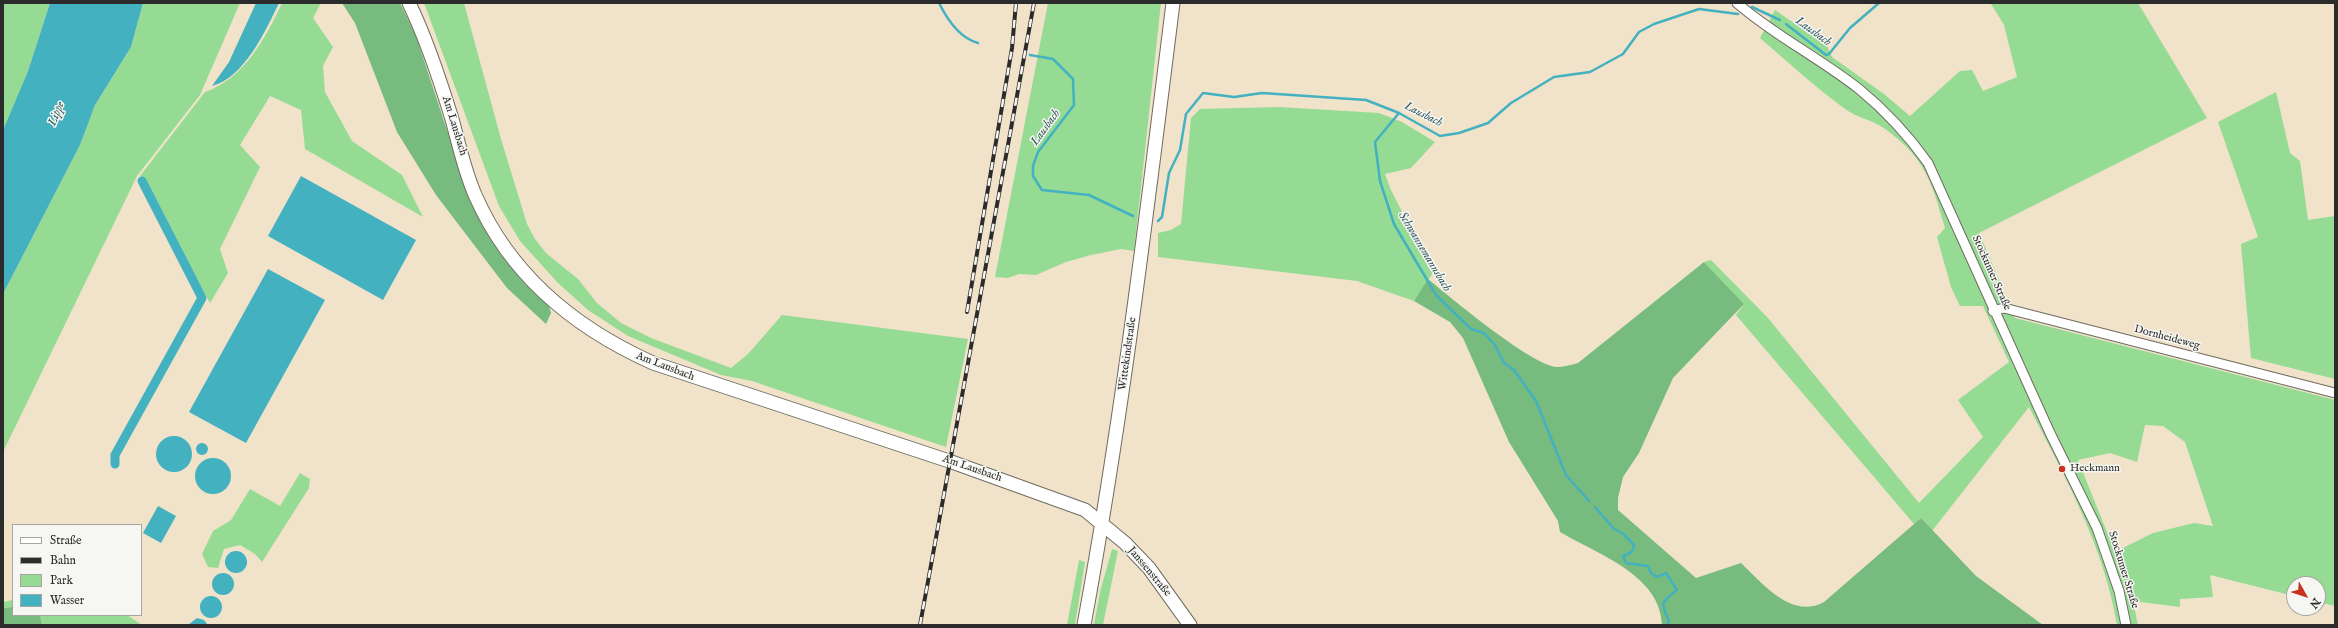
<!DOCTYPE html>
<html>
<head>
<meta charset="utf-8">
<style>
	body { margin:0 }
	#map { position:relative; width:2338px; height:628px; overflow:hidden; background:#f0e3c9; font-family:"IM FELL English",serif }
	canvas { display:block }
	.frame { position:absolute; inset:0; border:4px solid #2b2b2b; pointer-events:none }
	.legend { position:absolute; left:12px; top:524px; width:130px; height:92px; box-sizing:border-box; background:#f6f6f2; border:1px solid #a5a5a2; margin:0; padding:5px 7px; list-style:none; font-size:12px; color:#2b2b2b }
	.legend li { display:flex; align-items:center; gap:8px; height:20px }
	.legend b { width:20px; border:1px solid #a5a5a2 }
	.north { position:absolute; left:2286px; top:576px; width:40px; height:40px; box-sizing:border-box; background:#f6f6f2; border:1px solid #a5a5a2; border-radius:50%; rotate:129deg; font-size:11px; font-weight:700; line-height:16px; text-align:center; color:#2b2b2b }
	.north::after { content:''; display:block; margin:auto; width:14px; height:18px; background:#c8321e; clip-path:polygon(50% 0,100% 100%,50% 72%,0 100%) }
</style>
</head>
<body>
<div id="map">
<canvas width="2338" height="628"></canvas>
<div class="frame"></div>
<ul class="legend">
<li><b style="height:5px;background:#fff"></b>Straße</li>
<li><b style="height:5px;background:#2b2b2b"></b>Bahn</li>
<li><b style="height:11px;background:#96db94"></b>Park</li>
<li><b style="height:11px;background:#43b1c0"></b>Wasser</li>
</ul>
<div class="north">N</div>
</div>
<script>
const ctx = document.querySelector('canvas').getContext('2d');
ctx.lineJoin = 'round';
function fillPath(path, color) { ctx.fillStyle = color; ctx.fill(path, 'evenodd'); }
function trace(path, color, width, dash) { ctx.strokeStyle = color; ctx.lineWidth = width; ctx.lineCap = dash ? 'butt' : 'round'; ctx.setLineDash(dash || []); ctx.stroke(path); }
function write(font, color, halo, rows, align = 'center') {
  ctx.font = font + ' "IM FELL English",serif'; ctx.lineWidth = 3; ctx.setLineDash([]); ctx.textBaseline = 'middle'; ctx.strokeStyle = halo; ctx.fillStyle = color; for (const [text, x, y, turn = 0] of rows) {
    ctx.save(); ctx.translate(x, y); ctx.rotate((+turn || 0) * Math.PI / 180); ctx.textAlign = isNaN(turn) ? turn : align; if (halo) ctx.strokeText(text, 0, 0); ctx.fillText(text, 0, 0); ctx.restore();
  }
}
fillPath(new Path2D(`
	M 3,3 L 50,3 L 28,71 L 3,130 Z
	M 143,3 L 240,3 L 200,95 L 137,176 L 3,452 L 3,294 L 80,145 L 95,105 L 131,47 Z
	M 282,3 L 321,3 L 313,18 L 333,47 L 323,66 L 325,92 L 352,141 L 402,175 L 423,217 L 305,149 L 301,110 L 270,96 L 240,145 L 260,167 L 220,249 L 228,273 L 210,303 L 140,176 L 205,92 C 244,79 266,37 282,3 Z
	M 424,3 L 464,3 L 501,139 L 527,224 L 535,239 L 546,253 L 578,279 L 597,303 L 621,323 L 651,338 L 731,368 L 748,354 L 782,315 L 968,339 L 946,447 L 752,381 L 721,375 L 628,336 L 588,310 L 558,283 L 520,241 L 499,206 Z
	M 1048,3 L 1161,3 L 1134,251 L 1121,249 L 1091,255 L 1066,262 L 1036,275 L 1019,274 L 1008,278 L 995,277 Z
	M 2138,3 L 2207,118 L 1979,233 L 2015,318 L 2335,400 L 2335,606 L 2318,602 L 2318,584 L 2294,584 L 2294,596 L 2210,575 L 2213,597 L 2180,599 L 2180,607 L 2133,601 L 2138,625 L 2117,625 C 2104,546 2065,477 2029,407 L 1932,531 L 1921,518 L 1914,524 L 1736,315 L 1744,304 L 1704,262 L 1711,260 L 1768,318 L 1919,503 L 1983,437 L 1958,400 L 2009,362 L 1983,306 L 1960,306 L 1951,287 L 1937,237 L 1945,228 C 1932,183 1925,157 1885,129 C 1873,120 1857,118 1845,109 C 1815,87 1788,62 1760,38 L 1775,10 L 1827,46 L 1832,57 L 1884,94 L 1910,116 L 1960,71 L 1972,70 L 1983,91 L 2017,77 L 2004,25 L 1991,4 ZM 2145,425 L 2163,426 L 2185,442 L 2213,526 L 2194,523 L 2153,533 L 2115,552 L 2078,460 L 2110,453 L 2137,462 Z
	M 2276,92 L 2290,153 L 2300,161 L 2308,220 L 2335,216 L 2335,379 L 2251,358 L 2241,244 L 2258,237 L 2218,122 Z
	M 1279,107 L 1379,113 L 1402,122 L 1435,142 L 1411,168 L 1385,174 L 1391,190 L 1433,273 L 1414,301 L 1357,281 L 1158,257 L 1158,233 L 1171,230 L 1181,224 L 1191,118 L 1200,109 Z
	M 300,473 L 310,479 L 309,488 L 262,562 L 255,554 L 240,545 L 224,549 L 218,568 L 208,567 L 202,554 L 213,531 L 231,520 L 250,489 L 280,506 Z
	M 1112,549 L 1118,551 L 1103,625 L 1094,625 L 1100,592 Z
	M 1079,560 L 1085,562 L 1075,625 L 1067,625 Z
	M 13,600 L 13,607 L 3,608 L 3,602 Z
	M 40,615 L 127,615 L 142,625 L 42,625 Z`), '#96db94');
fillPath(new Path2D(`
	M 342,3 L 400,3 L 415,33 L 471,203 L 502,256 L 526,285 L 548,302 L 551,313 L 546,324 L 507,288 L 436,195 L 397,132 L 355,23 Z
	M 1704,262 L 1744,304 L 1673,378 L 1639,453 L 1623,477 L 1618,498 L 1618,510 L 1696,578 L 1741,563 C 1762,583 1792,620 1824,602 L 1921,518 L 1976,576 L 2043,625 L 1662,625 C 1661,575 1597,554 1560,532 L 1558,521 L 1509,442 L 1463,338 L 1450,322 L 1414,301 L 1428,279 C 1450,297 1532,366 1557,367 C 1563,367 1571,365 1578,363 Z
	M 13,607 L 13,615 L 40,615 L 42,625 L 3,625 L 3,608 Z`), '#78bb7e');
fillPath(new Path2D(`
	M 50,3 L 143,3 L 131,47 L 95,105 L 80,145 L 3,294 L 3,130 L 28,71 Z
	M 256,3 L 279,3 C 266,30 244,78 212,86 L 229,62 Z
	M 301,176 L 416,240 L 383,300 L 268,236 Z
	M 268,269 L 325,300 L 246,443 L 189,412 Z
	M156 454a18 18 0 1 1 36 0a18 18 0 1 1-36 0Z
	M196 449a6 6 0 1 1 12 0a6 6 0 1 1-12 0Z
	M195 476a18 18 0 1 1 36 0a18 18 0 1 1-36 0Z
	M 158,506 L 176,516 L 161,543 L 143,533 Z
	M225 562a11 11 0 1 1 22 0a11 11 0 1 1-22 0Z
	M212 584a11 11 0 1 1 22 0a11 11 0 1 1-22 0Z
	M200 607a11 11 0 1 1 22 0a11 11 0 1 1-22 0Z
	M 197,618 L 204,620 L 208,625 L 188,625 Z`), '#43b1c0');
trace(new Path2D(`
	M 939,3 C 947,19 959,38 978,43
	M 1752,7 L 1780,20
	M 1786,24 L 1826,55 L 1829,54 L 1850,28 L 1879,3
	M 1030,55 L 1053,59 L 1073,79 L 1074,105 L 1038,152 L 1033,166 L 1033,176 L 1042,190 L 1089,195 L 1133,216
	M 1399,113 L 1375,142 L 1380,181 L 1394,224 L 1436,295 L 1471,329 L 1484,333 L 1495,345 L 1504,363 L 1514,370 L 1536,401 L 1566,475 L 1589,501
	M 1158,221 L 1162,217 L 1169,173 L 1180,150 L 1186,114 L 1203,93 L 1234,97 L 1262,93 L 1366,100 L 1399,113 L 1440,136 L 1459,133 L 1488,123 L 1511,103 L 1554,77 L 1590,72 L 1623,54 L 1639,32 L 1654,24 L 1699,9 L 1738,14
	M 1595,507 L 1614,529 L 1622,533 L 1634,545 L 1632,552 L 1623,556 L 1626,563 L 1648,566 L 1651,573 L 1657,577 L 1666,573 L 1677,590 C 1661,603 1660,602 1669,621 L 1667,625`), '#43b1c0', 2.5);
trace(new Path2D(`
	M 115,464 L 115,455 L 202,298 L 142,181`), '#43b1c0', 9);
const minor = new Path2D(`
	M 1737,3 C 1775,36 1820,58 1859,89 C 1886,111 1908,135 1928,163 L 2050,433 L 2097,528 L 2119,591 L 2126,625
	M 1993,311 L 2004,308 L 2335,393`);
const secondary = new Path2D(`
	M 409,3 C 427,40 440,80 452,119 C 459,145 465,173 476,197 C 511,276 577,329 653,363 L 949,461 L 1085,510 L 1125,543 L 1149,568 L 1190,625
	M 1084,625 C 1122,419 1147,211 1173,3`);
trace(minor, '#706b62', 11);
trace(secondary, '#706b62', 15);
trace(minor, '#fff', 9);
trace(secondary, '#fff', 13);
const rail = new Path2D(`
	M 967,312 L 1012,48 L 1016,3
	M 920,625 L 1034,3`);
trace(rail, '#2b2b2b', 4);
trace(rail, '#f6f6f2', 2.5, [8]);
for (const [x, y, r, color] of [
	[2062,469,4,"#c8321e"]
]) { const dot = new Path2D(); dot.arc(x, y, r, 0, 2 * Math.PI); ctx.fillStyle = color; ctx.fill(dot); trace(dot, '#f6f6f2', 1.5); }
write('11px', '#2b2b2b', '#f6f6f2', [
	["Am Lausbach",454,126,73],
	["Stockumer Straße",1991,273,66],
	["Dornheideweg",2167,338,15],
	["Wittekindstraße",1128,354,-82],
	["Am Lausbach",665,367,21],
	["Am Lausbach",972,469,19],
	["Stockumer Straße",2123,570,73],
	["Janssenstraße",1149,572,50]
]);
write('11px', '#2b2b2b', '#f6f6f2', [
	["Heckmann",2070,469]
], 'left');
write('italic 12px', '#335a5f', '#f6f6f2', [
	["Lausbach",1813,32,36],
	["Lippe",57,114,-68],
	["Lausbach",1423,115,27],
	["Lausbach",1046,128,-54],
	["Schwannemannsbach",1424,252,59]
]);
</script>
</body>
</html>
